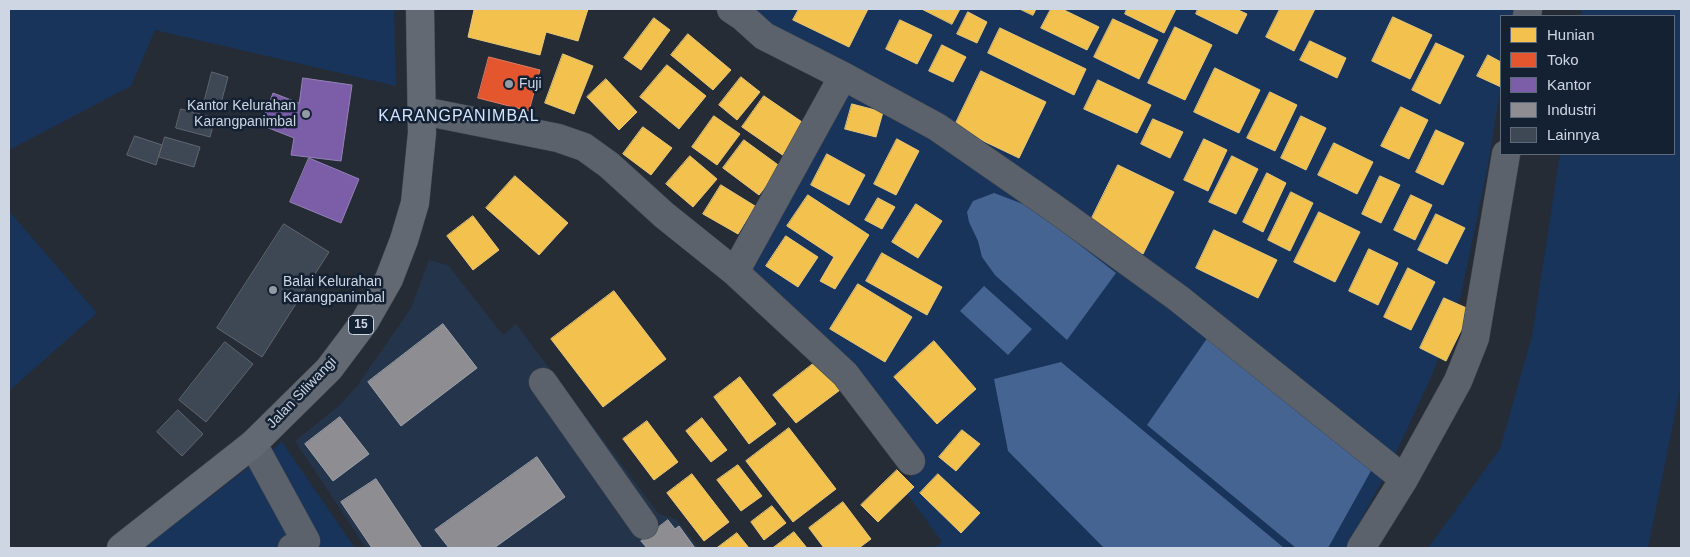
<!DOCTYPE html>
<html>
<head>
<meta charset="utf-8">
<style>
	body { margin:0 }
	#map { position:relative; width:1690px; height:557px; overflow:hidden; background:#252c36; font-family:Helvetica,sans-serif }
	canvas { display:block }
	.frame { position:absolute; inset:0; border:10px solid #cdd6e2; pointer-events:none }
	.legend { position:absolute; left:1500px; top:15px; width:175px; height:140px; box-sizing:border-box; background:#142133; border:1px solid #5e6979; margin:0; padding:6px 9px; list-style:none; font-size:15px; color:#cdd6e2 }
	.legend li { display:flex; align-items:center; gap:10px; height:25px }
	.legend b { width:25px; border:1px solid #5e6979 }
</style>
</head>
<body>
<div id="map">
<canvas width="1690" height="557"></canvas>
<div class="frame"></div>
<ul class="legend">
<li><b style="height:14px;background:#f2c14e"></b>Hunian</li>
<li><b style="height:14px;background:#e4572e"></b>Toko</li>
<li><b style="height:14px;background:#7b5ea7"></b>Kantor</li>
<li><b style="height:14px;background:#8d8d92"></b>Industri</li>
<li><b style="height:14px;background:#3e4854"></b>Lainnya</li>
</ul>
</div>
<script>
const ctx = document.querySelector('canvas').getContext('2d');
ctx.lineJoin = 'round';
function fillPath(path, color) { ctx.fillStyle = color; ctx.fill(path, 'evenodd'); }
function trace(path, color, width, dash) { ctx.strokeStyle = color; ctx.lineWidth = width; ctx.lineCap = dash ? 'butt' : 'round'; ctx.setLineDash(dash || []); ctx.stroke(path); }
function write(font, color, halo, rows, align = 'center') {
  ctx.font = font + ' Helvetica,sans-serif'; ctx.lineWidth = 5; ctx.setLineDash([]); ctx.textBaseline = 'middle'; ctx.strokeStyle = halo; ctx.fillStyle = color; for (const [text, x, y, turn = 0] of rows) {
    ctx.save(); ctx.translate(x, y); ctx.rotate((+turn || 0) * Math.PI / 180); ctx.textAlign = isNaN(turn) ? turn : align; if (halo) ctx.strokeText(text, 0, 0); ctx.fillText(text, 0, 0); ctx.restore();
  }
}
fillPath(new Path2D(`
	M 429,260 L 448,265 L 503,335 L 516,324 L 659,514 L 676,519 L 699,548 L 366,548 L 295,441 L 341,404 L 357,386 L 411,308 Z`), '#24344a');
fillPath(new Path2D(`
	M 9,9 L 394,9 L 396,86 L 155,30 L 131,86 L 9,150 Z
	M 747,9 L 1514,9 L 1513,16 L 1501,16 L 1501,85 L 1488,165 L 1461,295 L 1432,375 L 1389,468 L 1346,548 L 934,548 L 942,542 L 903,488 L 922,460 L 751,272 L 860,73 L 773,28 Z
	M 1582,9 L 1681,9 L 1681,384 L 1648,548 L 1428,548 L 1500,449 L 1532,336 L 1560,154 L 1674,154 L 1674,16 L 1581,16 Z
	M 9,211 L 97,313 L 9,391 Z
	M 282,442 L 355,548 L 144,548 L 152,541 Z`), '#18345b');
fillPath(new Path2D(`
	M 994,193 L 1031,207 L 1116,273 L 1067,340 L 995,275 L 982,257 L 978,241 L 969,222 L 967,212 L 973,201 Z
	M 984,286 L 1032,329 L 1008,355 L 960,311 Z
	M 1208,337 L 1372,469 L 1328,548 L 1296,548 L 1147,425 Z
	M 1061,362 L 1284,548 L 1104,548 L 1008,451 L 994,379 Z`), '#466492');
const homes = new Path2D(`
	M 469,9 L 588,9 L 578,41 L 546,32 L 540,55 L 468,37 L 474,10 Z
	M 799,9 L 868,9 L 849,47 L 793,20 Z
	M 922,9 L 960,9 L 952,24 Z
	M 1020,9 L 1036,9 L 1033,15 Z
	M 1051,9 L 1062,9 L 1099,27 L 1087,50 L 1041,28 Z
	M 1127,9 L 1176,9 L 1164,33 L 1125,14 Z
	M 1198,9 L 1236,9 L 1247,14 L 1237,34 L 1196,14 Z
	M 1280,9 L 1315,9 L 1294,51 L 1266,37 Z
	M 968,12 L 987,22 L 977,43 L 957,34 Z
	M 1393,17 L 1432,35 L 1410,79 L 1372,61 Z
	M 654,18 L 670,30 L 641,70 L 624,58 Z
	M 1113,19 L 1158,40 L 1139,79 L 1094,57 Z
	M 900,20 L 932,35 L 917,64 L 886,49 Z
	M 1175,27 L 1212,45 L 1185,100 L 1148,83 Z
	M 1000,28 L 1086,69 L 1074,95 L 988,53 Z
	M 688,34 L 731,70 L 713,90 L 671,55 Z
	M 1310,41 L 1346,58 L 1337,78 L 1300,60 Z
	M 1436,43 L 1464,56 L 1440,104 L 1412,90 Z
	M 942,45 L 966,57 L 953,82 L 929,71 Z
	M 563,54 L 593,66 L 574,114 L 545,103 Z
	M 1488,55 L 1501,62 L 1501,87 L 1477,76 Z
	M 667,65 L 706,96 L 679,129 L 640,97 Z
	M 1215,68 L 1260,90 L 1239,133 L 1194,112 Z
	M 981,71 L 1046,102 L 1019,158 L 954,127 Z
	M 741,77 L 760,92 L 737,120 L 719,105 Z
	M 606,79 L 637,112 L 619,130 L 587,97 Z
	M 1098,80 L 1151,105 L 1137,133 L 1084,109 Z
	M 1270,92 L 1297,105 L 1275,151 L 1247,138 Z
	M 764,96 L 805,124 L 784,156 L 742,127 Z
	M 852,104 L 883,112 L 876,137 L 845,129 Z
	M 1401,107 L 1428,120 L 1409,159 L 1381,146 Z
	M 714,116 L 740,134 L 717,165 L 692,147 Z
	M 1301,116 L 1326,128 L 1306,170 L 1281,158 Z
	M 1153,119 L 1183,132 L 1170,158 L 1141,144 Z
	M 643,127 L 672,148 L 651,175 L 623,154 Z
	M 1436,130 L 1464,143 L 1443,185 L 1416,172 Z
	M 897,139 L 919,151 L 896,195 L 874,184 Z
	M 1204,139 L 1227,150 L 1208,191 L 1184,180 Z
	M 744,140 L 781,167 L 759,195 L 723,168 Z
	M 1334,143 L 1373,162 L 1357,194 L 1318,175 Z
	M 827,154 L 865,175 L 849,205 L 811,185 Z
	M 690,156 L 717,179 L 693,207 L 666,184 Z
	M 1232,156 L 1258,169 L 1236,214 L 1209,202 Z
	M 1118,165 L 1174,192 L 1143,254 L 1087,228 Z
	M 1267,173 L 1286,183 L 1263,232 L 1243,222 Z
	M 515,176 L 568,223 L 539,255 L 486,208 Z
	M 1380,176 L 1400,185 L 1381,223 L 1362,214 Z
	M 721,185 L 755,206 L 738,234 L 703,214 Z
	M 1291,192 L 1313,203 L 1290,251 L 1268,240 Z
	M 808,195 L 869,235 L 835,289 L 820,281 L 834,257 L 787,226 Z
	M 1411,195 L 1432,205 L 1415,240 L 1394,230 Z
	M 878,198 L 895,207 L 882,229 L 865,220 Z
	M 916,204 L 942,221 L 918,258 L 892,242 Z
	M 1319,212 L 1360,232 L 1335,282 L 1294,262 Z
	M 1436,214 L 1465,228 L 1447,264 L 1418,250 Z
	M 473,216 L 499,250 L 473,270 L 447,236 Z
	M 1214,230 L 1277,260 L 1258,298 L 1196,268 Z
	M 786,236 L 818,257 L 798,287 L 766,266 Z
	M 1369,249 L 1398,263 L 1378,305 L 1349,291 Z
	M 882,253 L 942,287 L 927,315 L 866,281 Z
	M 1408,268 L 1435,282 L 1411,330 L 1384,317 Z
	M 858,284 L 912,317 L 885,362 L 830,329 Z
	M 614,291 L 666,359 L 603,407 L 551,339 Z
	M 1444,298 L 1471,310 L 1446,361 L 1420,348 Z
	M 934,341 L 976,389 L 937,424 L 894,377 Z
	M 822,357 L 844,387 L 796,423 L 773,395 Z
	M 740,377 L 776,424 L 749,444 L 714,397 Z
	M 702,418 L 727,450 L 711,462 L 686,431 Z
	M 647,421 L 678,462 L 654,480 L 623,439 Z
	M 789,428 L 836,489 L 793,522 L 746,461 Z
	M 962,430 L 980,444 L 956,471 L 939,457 Z
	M 738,465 L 762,496 L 741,511 L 717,480 Z
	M 897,470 L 914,487 L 878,522 L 861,505 Z
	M 692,474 L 729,522 L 704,541 L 667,493 Z
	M 938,474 L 980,513 L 961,533 L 920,493 Z
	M 843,502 L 871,539 L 859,548 L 824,548 L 809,528 Z
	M 772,506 L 786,523 L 764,540 L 751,522 Z
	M 794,532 L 807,548 L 773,548 Z
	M 737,533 L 749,548 L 717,548 Z`);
fillPath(homes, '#f2c14e');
trace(homes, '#e7c77a', 1);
const shops = new Path2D(`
	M 489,57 L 540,70 L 529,111 L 478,98 Z`);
fillPath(shops, '#e4572e');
trace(shops, '#dd7d64', 1);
const offices = new Path2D(`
	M 303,78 L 352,85 L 341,161 L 291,155 L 294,138 L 261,125 L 273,93 L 299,103 Z
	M 309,158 L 359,179 L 341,223 L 290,202 Z`);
fillPath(offices, '#7b5ea7');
trace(offices, '#9482b9', 1);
const industry = new Path2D(`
	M 443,324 L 477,368 L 401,426 L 368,382 Z
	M 340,417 L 369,454 L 333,481 L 305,444 Z
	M 537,457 L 565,497 L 494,548 L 449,548 L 435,530 Z
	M 376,479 L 422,548 L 372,548 L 341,502 Z
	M 668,520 L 675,529 L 679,526 L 695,548 L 647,548 L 641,541 Z`);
fillPath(industry, '#8d8d92');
trace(industry, '#a0a3aa', 1);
const building = new Path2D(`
	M 212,72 L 228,77 L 220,107 L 204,103 Z
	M 181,109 L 215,118 L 210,137 L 176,128 Z
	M 135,136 L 162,145 L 156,165 L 127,155 Z
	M 165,137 L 200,147 L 194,167 L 159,157 Z
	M 284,224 L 329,252 L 262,357 L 217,328 Z
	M 225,342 L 253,364 L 206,422 L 179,400 Z
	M 178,410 L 203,434 L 182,456 L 157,432 Z`);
fillPath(building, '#3e4854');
trace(building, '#60666f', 1);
const minor = new Path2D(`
	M 731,9 L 743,17 L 764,36 L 843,76 L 937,127 L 1051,206 L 1178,298 L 1404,479
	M 1527,16 L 1528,9
	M 423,111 L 558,138 L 584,147 L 609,165 L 664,215 L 735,272 L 845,374 L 911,461
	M 735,272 L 843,76
	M 543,382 L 644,525
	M 253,444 L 306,541 L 292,548
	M 1361,548 L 1404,479 L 1458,381 L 1475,338 L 1506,154`);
const highway = new Path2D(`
	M 121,548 L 253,444 L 329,369 L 365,321 L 389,279 L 404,240 L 415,203 L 422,133 L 420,9`);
trace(minor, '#424850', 29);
trace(highway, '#424850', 29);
trace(minor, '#5c626b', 28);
trace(highway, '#626972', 28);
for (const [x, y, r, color] of [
	[509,84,5,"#929aa6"],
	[306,114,5,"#929aa6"],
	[273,290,5,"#929aa6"]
]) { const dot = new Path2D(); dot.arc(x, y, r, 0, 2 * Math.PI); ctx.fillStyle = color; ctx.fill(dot); trace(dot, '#142133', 2); }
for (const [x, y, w] of [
	[361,325,25]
]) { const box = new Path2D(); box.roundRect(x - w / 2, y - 9.5, w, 19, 4); ctx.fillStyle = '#142133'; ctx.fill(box); trace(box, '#cdd6e2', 1); }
write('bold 12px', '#cdd6e2', null, [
	["15",361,325]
]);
write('14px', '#cdd6e2', '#142133', [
	["Fuji",519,84],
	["Kantor Kelurahan",296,106,"right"],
	["Karangpanimbal",296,122,"right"],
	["Balai Kelurahan",283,282],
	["Karangpanimbal",283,298]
], 'left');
write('14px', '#cdd6e2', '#142133', [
	["Jalan Siliwangi",302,393,-46]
]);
ctx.letterSpacing = '1px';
write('16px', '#d3e5ff', '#142133', [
	["KARANGPANIMBAL",459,117]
]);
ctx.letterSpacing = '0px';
</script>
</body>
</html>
